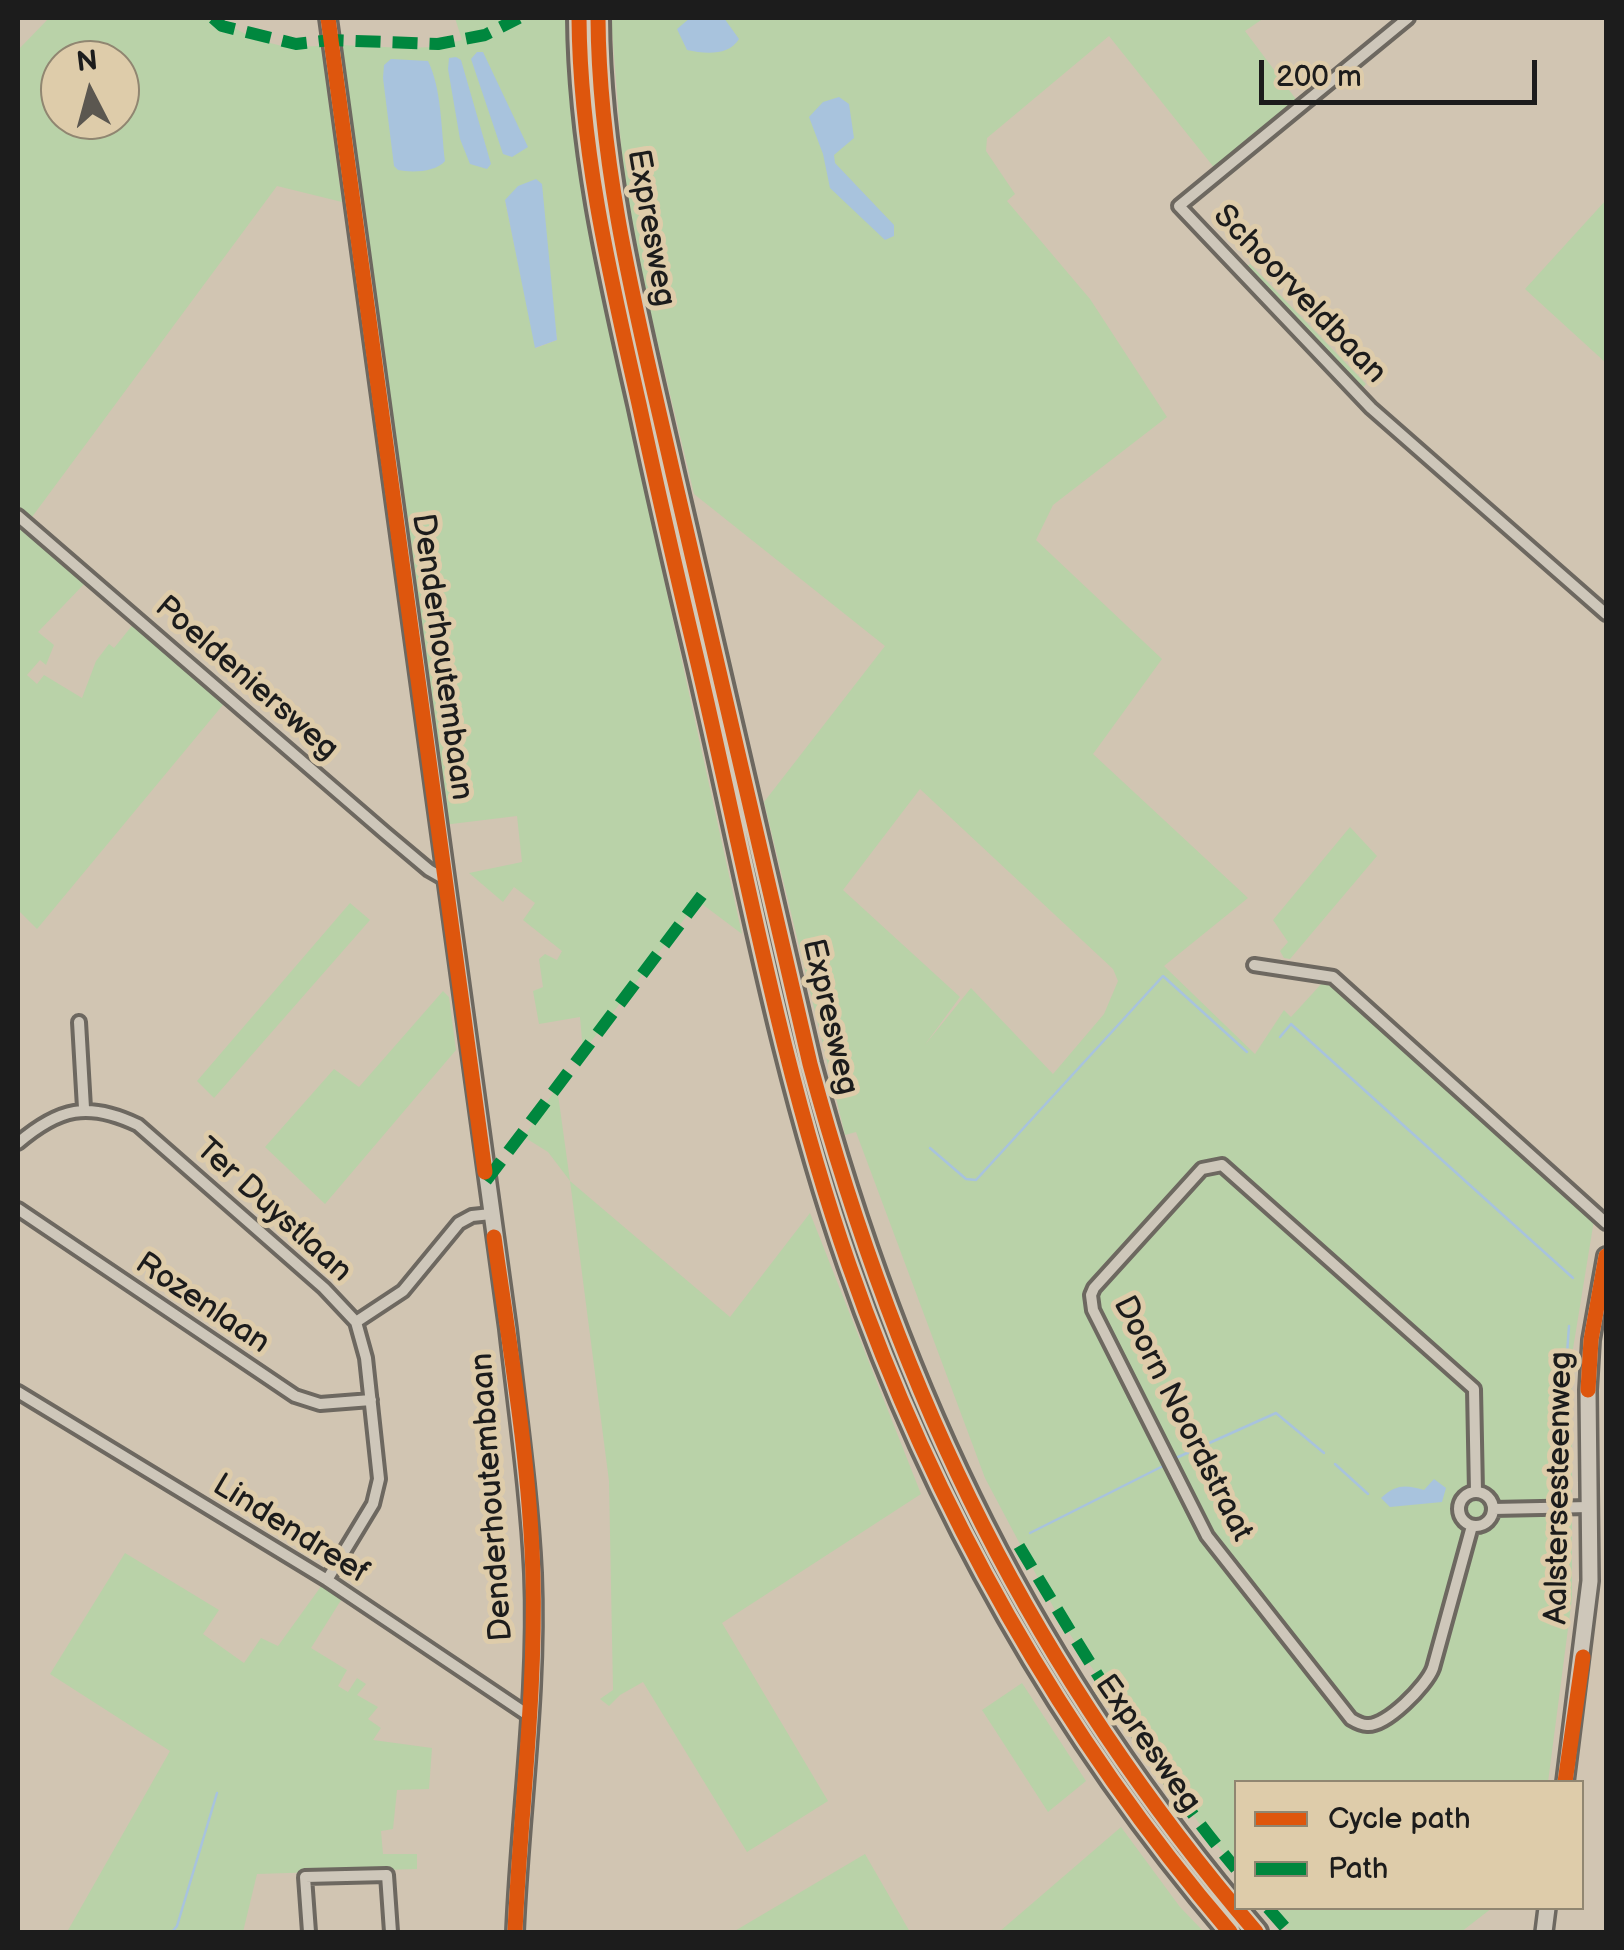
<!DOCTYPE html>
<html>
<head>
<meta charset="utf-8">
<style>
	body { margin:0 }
	#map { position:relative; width:1624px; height:1950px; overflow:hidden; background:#d1c5b2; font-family:"Balsamiq Sans",sans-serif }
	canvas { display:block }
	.frame { position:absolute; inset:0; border:20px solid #1c1c1c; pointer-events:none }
	.legend { position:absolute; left:1234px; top:1780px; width:350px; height:130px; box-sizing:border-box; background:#deccaa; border:2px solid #908671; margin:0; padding:12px 18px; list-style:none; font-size:30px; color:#1c1c1c }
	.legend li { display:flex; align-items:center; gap:20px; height:50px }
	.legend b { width:50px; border:2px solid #908671 }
	.north { position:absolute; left:40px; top:40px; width:100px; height:100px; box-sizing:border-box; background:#deccaa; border:2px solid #908671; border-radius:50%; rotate:354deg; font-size:28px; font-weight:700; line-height:40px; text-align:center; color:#1c1c1c }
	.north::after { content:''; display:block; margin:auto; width:35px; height:45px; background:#5b5750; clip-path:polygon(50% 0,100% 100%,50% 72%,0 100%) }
	.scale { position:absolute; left:1259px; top:60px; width:278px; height:45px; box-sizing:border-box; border:5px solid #1c1c1c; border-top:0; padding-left:12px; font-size:30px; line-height:35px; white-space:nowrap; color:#1c1c1c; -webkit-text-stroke:8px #deccaa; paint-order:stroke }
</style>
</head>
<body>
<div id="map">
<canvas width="1624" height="1950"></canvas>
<div class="frame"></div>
<ul class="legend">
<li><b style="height:12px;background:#de560d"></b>Cycle path</li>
<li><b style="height:12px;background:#00873e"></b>Path</li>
</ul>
<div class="north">N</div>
<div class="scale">200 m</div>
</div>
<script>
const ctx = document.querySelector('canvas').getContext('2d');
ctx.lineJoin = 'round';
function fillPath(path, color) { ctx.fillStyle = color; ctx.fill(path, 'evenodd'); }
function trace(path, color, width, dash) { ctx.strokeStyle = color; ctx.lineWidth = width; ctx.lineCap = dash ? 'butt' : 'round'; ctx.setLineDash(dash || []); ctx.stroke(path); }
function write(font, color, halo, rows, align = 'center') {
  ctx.font = font + ' "Balsamiq Sans",sans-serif'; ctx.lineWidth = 10; ctx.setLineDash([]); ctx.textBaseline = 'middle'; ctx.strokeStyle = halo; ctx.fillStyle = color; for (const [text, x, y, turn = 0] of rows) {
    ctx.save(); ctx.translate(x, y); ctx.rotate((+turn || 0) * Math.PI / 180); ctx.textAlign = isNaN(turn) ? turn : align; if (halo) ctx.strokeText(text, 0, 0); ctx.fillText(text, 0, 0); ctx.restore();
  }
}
fillPath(new Path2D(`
	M 49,18 L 217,18 L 254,39 L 286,47 L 321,46 L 342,202 L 277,186 L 29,521 L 18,510 L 18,50 ZM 60,60 L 120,60 L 120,120 L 60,120 Z
	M 455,18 L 569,18 L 573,107 L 597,275 L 742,934 L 698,901 L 583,1052 L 580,1017 L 539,1024 L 533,991 L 543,987 L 539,959 L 545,954 L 557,960 L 562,951 L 523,920 L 535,903 L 514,887 L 503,902 L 469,873 L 522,862 L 517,816 L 443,825 L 341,45 L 405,48 L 435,47 L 462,40 ZM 505,200 L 553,310 L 557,340 L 536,348 Z
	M 611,18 L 1264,18 L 1245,31 L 1298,102 L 1216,170 L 1109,36 L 987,138 L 986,151 L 1015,194 L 1007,201 L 1090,299 L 1167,417 L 1053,505 L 1036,540 L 1162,659 L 1093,754 L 1248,898 L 1164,966 L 1255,1054 L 1284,1010 L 1291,1017 L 1323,982 L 1333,983 L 1594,1220 L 1572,1355 L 1572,1598 L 1548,1782 L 1236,1782 L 1236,1868 L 1201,1826 L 1090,1665 L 1057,1614 L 985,1478 L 856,1132 L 845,1135 L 764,802 L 885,646 L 694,494 L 633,240 L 624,183 ZM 920,789 L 1113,969 L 1118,981 L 1104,1014 L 1053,1074 L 971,988 L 924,1046 L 960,997 L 843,890 Z
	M 1606,200 L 1606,363 L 1525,289 Z
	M 1250,264 L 1366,384 L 1360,391 L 1242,271 Z
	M 18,521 L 88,580 L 38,632 L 54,645 L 46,665 L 40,660 L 27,675 L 37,684 L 44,675 L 82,698 L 96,661 L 109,644 L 114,648 L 135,622 L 227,700 L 37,929 L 18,910 Z
	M 1350,827 L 1377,856 L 1290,959 L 1284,958 L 1280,951 L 1288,942 L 1273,920 Z
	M 350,903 L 370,920 L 214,1098 L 197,1081 Z
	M 443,991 L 449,997 L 456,1050 L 325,1204 L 265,1147 L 334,1069 L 359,1087 Z
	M 557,1087 L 570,1181 L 730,1317 L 810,1213 L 921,1494 L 722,1623 L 828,1801 L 747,1852 L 643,1682 L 620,1695 L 609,1706 L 600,1699 L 613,1690 L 609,1481 L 570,1181 L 548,1152 L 524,1137 Z
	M 125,1553 L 219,1610 L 203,1634 L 244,1663 L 261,1638 L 278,1646 L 322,1585 L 343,1597 L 311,1648 L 347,1670 L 338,1686 L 348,1692 L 357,1678 L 366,1684 L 357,1695 L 378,1707 L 368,1719 L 381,1728 L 373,1740 L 432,1748 L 429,1789 L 397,1790 L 393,1829 L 381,1831 L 383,1854 L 417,1854 L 417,1869 L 257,1874 L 243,1932 L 67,1932 L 170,1751 L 50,1674 Z
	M 1022,1683 L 1086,1781 L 1048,1812 L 982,1710 Z
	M 1121,1827 L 1180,1907 L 1204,1932 L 999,1932 Z
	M 865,1854 L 910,1932 L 733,1932 Z
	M 1270,1908 L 1492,1908 L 1461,1932 L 1290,1932 Z`), '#b9d2a8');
fillPath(new Path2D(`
	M 690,18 L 724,18 L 739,39 C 729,56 705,54 687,50 L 677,29 Z
	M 477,52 L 483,52 L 528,147 L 512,157 L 503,154 L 471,59 Z
	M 456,57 L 461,60 L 491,164 L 487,169 L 470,164 L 460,139 L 448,69 L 449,58 Z
	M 391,59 L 428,61 C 442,90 441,129 445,161 C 436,172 412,173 398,170 L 394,166 L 383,78 L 384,65 Z
	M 839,97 L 849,104 L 854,138 L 834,155 L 835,163 L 894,225 L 894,236 L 885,240 L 830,188 L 823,154 L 809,117 L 823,102 Z
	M 536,179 L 542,184 L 557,340 L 535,348 L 505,200 L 518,186 Z
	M 1434,1479 L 1446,1488 L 1442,1502 L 1390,1507 L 1381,1498 C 1397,1484 1405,1485 1424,1490 Z`), '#a8c3dd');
trace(new Path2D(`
	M 1280,1037 L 1291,1024 L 1573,1278
	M 930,1148 L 966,1179 L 976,1180 L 1163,976 L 1247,1052
	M 1564,1396 L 1569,1326
	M 1564,1405 L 1565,1484
	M 1176,1458 L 1276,1413 L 1324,1453
	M 1335,1464 L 1368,1494
	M 1030,1533 L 1163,1466
	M 172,1932 L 177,1926 L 217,1793`), '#a8c3dd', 2.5);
const street = new Path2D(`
	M 1408,18 L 1179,206 L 1371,408 L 1606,614
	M 18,516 L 385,833 L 429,870 L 443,878
	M 1254,965 L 1333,977 L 1606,1223
	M 79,1022 L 84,1108
	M 18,1143 C 59,1108 88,1101 138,1125 L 324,1288 L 356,1322 L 366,1358 L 379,1479 L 373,1504 L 327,1580
	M 18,1209 L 295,1396 L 320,1404 L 371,1400
	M 356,1322 L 403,1291 L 459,1223 L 472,1216 L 491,1214
	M 18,1392 L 327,1580 L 531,1717
	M1459 1509a17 17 0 1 1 34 0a17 17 0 1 1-34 0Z
	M 1493,1509 L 1589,1507
	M 1472,1526 L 1433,1668 C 1427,1685 1386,1727 1367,1725 C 1361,1725 1356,1722 1351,1719 L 1207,1536 L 1093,1310 L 1091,1295 L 1094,1288 L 1202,1169 L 1222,1165 L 1474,1389 L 1476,1492
	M 309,1932 L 305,1877 L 387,1875 L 391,1932`);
const secondary = new Path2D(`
	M 328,18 L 508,1329 C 517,1410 529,1492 533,1573 C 538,1693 520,1813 515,1932
	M 1565,1782 L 1590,1581 L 1588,1390 L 1591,1340 L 1606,1256
	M 1544,1932 L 1547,1908`);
const highway = new Path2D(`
	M 579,18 C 580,149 610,276 639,404 C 657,488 676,571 696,655 C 744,858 780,1067 849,1265 C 933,1507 1063,1737 1230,1932
	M 598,18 C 599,172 639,323 673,473 C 718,670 765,867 810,1064 C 899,1395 1032,1671 1256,1932`);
trace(street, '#6d6860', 18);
trace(secondary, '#6d6860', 22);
trace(highway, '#6d6860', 28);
trace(street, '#cec7ba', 10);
trace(secondary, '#cec7ba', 15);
trace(highway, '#d3cab9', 20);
trace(new Path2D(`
	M 213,18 L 222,26 L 296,44 L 331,40 L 438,44 L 485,35 L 519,18
	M 486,1181 L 708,887
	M 1019,1546 C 1086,1658 1153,1769 1236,1869
	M 1268,1908 L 1289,1932`), '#00873e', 12, [25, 12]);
trace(new Path2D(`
	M 328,18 L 485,1172
	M 579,18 C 580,149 610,276 639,404 C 657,488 676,571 696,655 C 744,858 780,1067 849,1265 C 933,1507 1063,1737 1230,1932
	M 598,18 C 599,172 639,323 673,473 C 718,670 765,867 810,1064 C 899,1395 1032,1671 1256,1932
	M 494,1237 C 510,1349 530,1463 533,1576 C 536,1696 520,1814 515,1932
	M 1588,1390 L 1591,1340 L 1606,1256
	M 1565,1782 L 1583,1657`), '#de560d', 15);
write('32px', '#1c1c1c', '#deccaa', [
	["Expresweg",650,228,80],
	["Schoorveldbaan",1299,295,46],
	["Denderhoutembaan",441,657,82],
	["Poeldeniersweg",246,679,41],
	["Expresweg",829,1017,77],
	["Ter Duystlaan",273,1211,42],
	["Rozenlaan",202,1304,34],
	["Doorn Noordstraat",1182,1419,63],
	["Aalstersesteenweg",1560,1488,-89],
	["Denderhoutembaan",493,1497,-94],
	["Lindendreef",290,1530,32],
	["Expresweg",1147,1744,55]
]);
</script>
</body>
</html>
